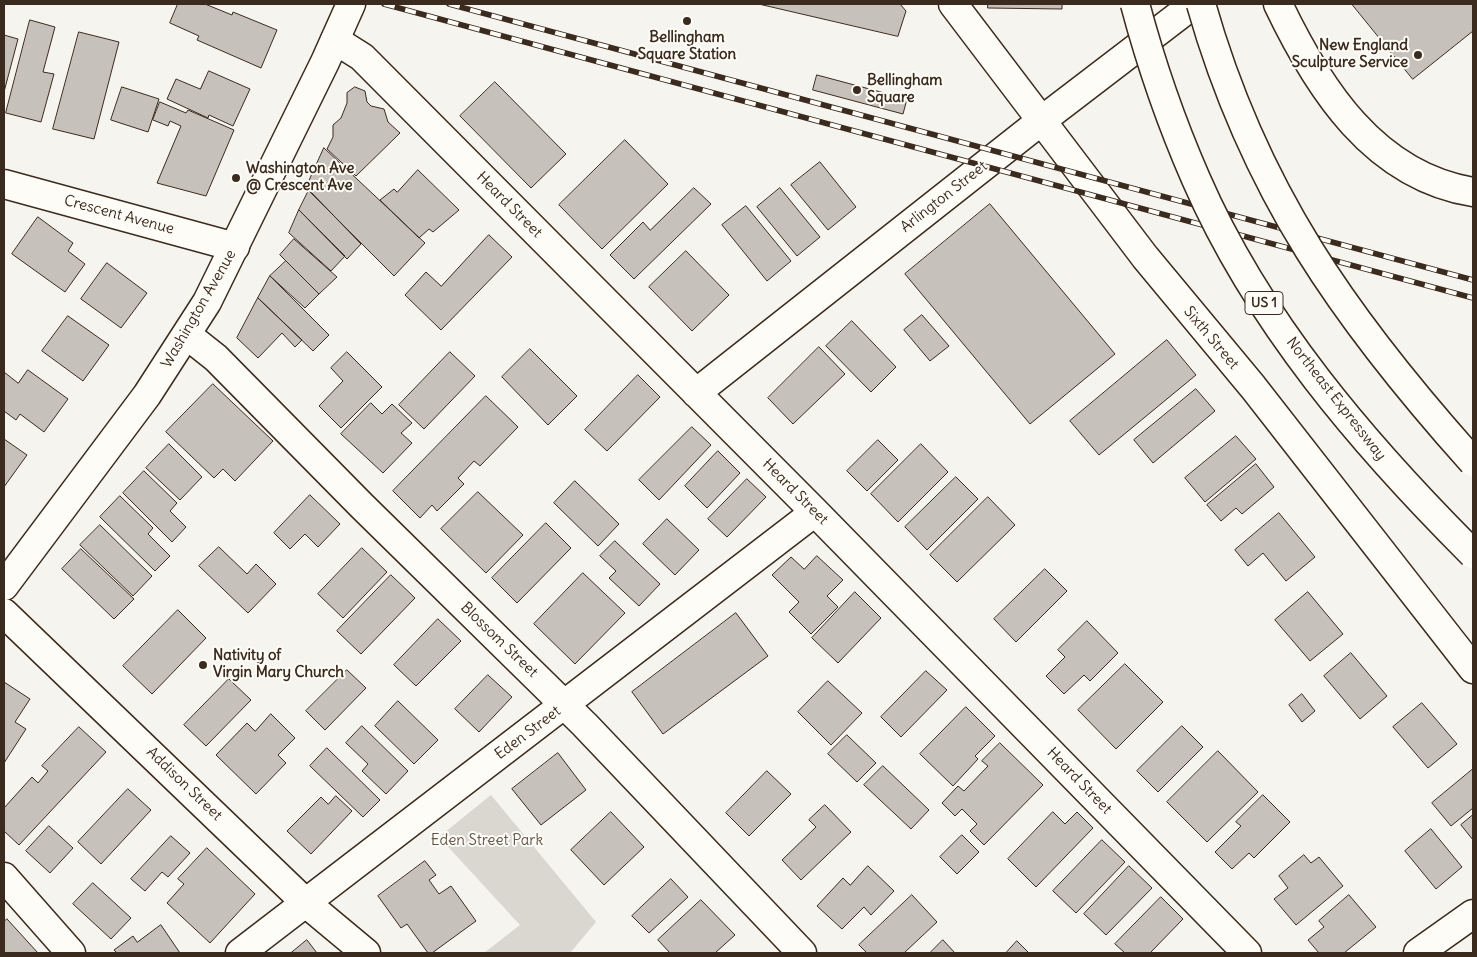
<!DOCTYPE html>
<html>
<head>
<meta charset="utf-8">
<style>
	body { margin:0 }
	#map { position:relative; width:1477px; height:957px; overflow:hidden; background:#f5f4ee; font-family:Delius,sans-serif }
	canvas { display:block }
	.frame { position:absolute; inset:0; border:5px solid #3b2a1e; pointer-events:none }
</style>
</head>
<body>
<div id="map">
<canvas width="1477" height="957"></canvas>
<div class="frame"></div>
</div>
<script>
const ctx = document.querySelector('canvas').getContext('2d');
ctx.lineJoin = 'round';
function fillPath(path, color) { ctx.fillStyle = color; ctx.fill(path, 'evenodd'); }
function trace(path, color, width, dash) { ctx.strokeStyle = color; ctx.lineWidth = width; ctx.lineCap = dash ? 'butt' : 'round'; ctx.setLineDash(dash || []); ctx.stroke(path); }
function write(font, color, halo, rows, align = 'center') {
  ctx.font = font + ' Delius,sans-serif'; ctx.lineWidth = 4; ctx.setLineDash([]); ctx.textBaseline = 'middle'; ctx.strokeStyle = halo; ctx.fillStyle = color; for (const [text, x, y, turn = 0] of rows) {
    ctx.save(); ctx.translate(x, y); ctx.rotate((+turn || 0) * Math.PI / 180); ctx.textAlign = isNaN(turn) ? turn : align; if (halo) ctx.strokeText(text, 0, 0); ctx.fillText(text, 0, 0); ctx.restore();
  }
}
fillPath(new Path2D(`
	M 491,795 L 596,922 L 570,953 L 484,953 L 520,925 L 439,837 Z`), '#dad6d0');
const building = new Path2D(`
	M 178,4 L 205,4 L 232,15 L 233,12 L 277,30 L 261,68 L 197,40 L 199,36 L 170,23 Z
	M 759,4 L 900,4 L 906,11 L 898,36 Z
	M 988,4 L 1062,4 L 1062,9 L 988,8 Z
	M 1352,4 L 1473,4 L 1473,31 L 1413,79 Z
	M 30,20 L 55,27 L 43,72 L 54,74 L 41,122 L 6,113 Z
	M 79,32 L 119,42 L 94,139 L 53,129 Z
	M 4,35 L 18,39 L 4,92 Z
	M 209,71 L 250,89 L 233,126 L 209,115 L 208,118 L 167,99 L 176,79 L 200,89 Z
	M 817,75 L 907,99 L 903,114 L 813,90 Z
	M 495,82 L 566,154 L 531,188 L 460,116 Z
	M 122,87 L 159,99 L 148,132 L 111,120 Z
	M 355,87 L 365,91 L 367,102 L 371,106 L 384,109 L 388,122 L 400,133 L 356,176 L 327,149 L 333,137 L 333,125 L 341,118 L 347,103 L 347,93 Z
	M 160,102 L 186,113 L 188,110 L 234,130 L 206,196 L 157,183 L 181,126 L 170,121 L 168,126 L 153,120 Z
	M 625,140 L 668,184 L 602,249 L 559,205 Z
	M 324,148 L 425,243 L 394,276 L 306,188 Z
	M 820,162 L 856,207 L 828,230 L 791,185 Z
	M 418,170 L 459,210 L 433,232 L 429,229 L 419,238 L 380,200 L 394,189 L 397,192 Z
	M 694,188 L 711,204 L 634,279 L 610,255 L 643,222 L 650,230 Z
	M 780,188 L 820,237 L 797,256 L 757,207 Z
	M 309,190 L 361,244 L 347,259 L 299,210 Z
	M 990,204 L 1115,354 L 1030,424 L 905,274 Z
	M 746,206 L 791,261 L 767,281 L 722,225 Z
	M 299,210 L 345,256 L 331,271 L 289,233 Z
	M 38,217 L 73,243 L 68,251 L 85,264 L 65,292 L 12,254 Z
	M 489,235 L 512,257 L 441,330 L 405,295 L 426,272 L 441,286 Z
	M 294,239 L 337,277 L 319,294 L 280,255 Z
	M 686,251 L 729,295 L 692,331 L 649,287 Z
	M 286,261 L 319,294 L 305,308 L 270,276 Z
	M 107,263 L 147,293 L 121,328 L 81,299 Z
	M 270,276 L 329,335 L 313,351 L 258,298 Z
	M 258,298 L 302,340 L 295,347 L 282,333 L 258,358 L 237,338 Z
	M 922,315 L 949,346 L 930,361 L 904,330 Z
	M 68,316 L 109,345 L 83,381 L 42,351 Z
	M 852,321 L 896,367 L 871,392 L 826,346 Z
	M 1167,340 L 1196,375 L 1099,455 L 1070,421 Z
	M 819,347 L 845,374 L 793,424 L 768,398 Z
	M 530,349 L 577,396 L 548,425 L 502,377 Z
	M 347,352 L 382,387 L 341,428 L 319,406 L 343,381 L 331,368 Z
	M 450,352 L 475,376 L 424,429 L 399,405 Z
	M 28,370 L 68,399 L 44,432 L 20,414 L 16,420 L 4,411 L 4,372 L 18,383 Z
	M 638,375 L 660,397 L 607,451 L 585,430 Z
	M 213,384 L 273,441 L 235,481 L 223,469 L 214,478 L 166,432 Z
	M 1196,389 L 1215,411 L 1153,463 L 1134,440 Z
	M 486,396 L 518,427 L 480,466 L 474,461 L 458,478 L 464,484 L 437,511 L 432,505 L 420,518 L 393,491 Z
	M 371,403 L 382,414 L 392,404 L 412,423 L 401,433 L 412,443 L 383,473 L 341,434 Z
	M 692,427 L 711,445 L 659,500 L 639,480 Z
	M 1236,436 L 1256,459 L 1205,502 L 1185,478 Z
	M 4,439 L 27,455 L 4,487 Z
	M 878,440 L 898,460 L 867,491 L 847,471 Z
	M 169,444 L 202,477 L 180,500 L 146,468 Z
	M 921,444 L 948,472 L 898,522 L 871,494 Z
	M 718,451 L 740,473 L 707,508 L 685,486 Z
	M 1256,464 L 1274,487 L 1242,514 L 1236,508 L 1221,521 L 1207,505 Z
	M 144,471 L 177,503 L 170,511 L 186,527 L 172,542 L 123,493 Z
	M 956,477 L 978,499 L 927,550 L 905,527 Z
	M 747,479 L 766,497 L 727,537 L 708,519 Z
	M 575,481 L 619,524 L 598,546 L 554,503 Z
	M 478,492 L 523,535 L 486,573 L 441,529 Z
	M 310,495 L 340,524 L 318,547 L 305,534 L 290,549 L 274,533 Z
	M 120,496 L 153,528 L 148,534 L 170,556 L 155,571 L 100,517 Z
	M 988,497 L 1015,525 L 957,582 L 930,555 Z
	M 1279,513 L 1315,557 L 1286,581 L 1263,553 L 1248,566 L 1235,550 Z
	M 667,519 L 699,550 L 675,575 L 643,544 Z
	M 546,523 L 571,548 L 517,603 L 492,578 Z
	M 100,525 L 152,576 L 133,596 L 80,545 Z
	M 615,541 L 660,584 L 639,606 L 609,578 L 616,571 L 600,556 Z
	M 219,547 L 247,574 L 256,564 L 276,584 L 248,613 L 199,566 Z
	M 362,548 L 387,572 L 343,618 L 318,594 Z
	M 81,549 L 134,599 L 114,619 L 62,569 Z
	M 817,556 L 843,580 L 827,596 L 838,607 L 811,634 L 789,612 L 799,602 L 772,575 L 791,557 L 804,569 Z
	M 1045,569 L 1067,591 L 1016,642 L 994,619 Z
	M 583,573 L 625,613 L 575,664 L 534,624 Z
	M 391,575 L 415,598 L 361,654 L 337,631 Z
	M 855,592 L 881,618 L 838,663 L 812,638 Z
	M 1308,592 L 1343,634 L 1310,661 L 1275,620 Z
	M 178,610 L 206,638 L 152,694 L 123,666 Z
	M 736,613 L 768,656 L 663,734 L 632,692 Z
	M 438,619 L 461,641 L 416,686 L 394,665 Z
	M 1087,621 L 1118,653 L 1090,681 L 1084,675 L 1064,694 L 1046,676 L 1065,657 L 1058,650 Z
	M 1351,653 L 1387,696 L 1360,719 L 1324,676 Z
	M 1125,664 L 1163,702 L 1116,749 L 1078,710 Z
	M 347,670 L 366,688 L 325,730 L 306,711 Z
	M 926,671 L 947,690 L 901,737 L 881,717 Z
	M 488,675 L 512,697 L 479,732 L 455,709 Z
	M 229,679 L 251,700 L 206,746 L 184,725 Z
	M 828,681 L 862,713 L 831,745 L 798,712 Z
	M 4,682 L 30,699 L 15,722 L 26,729 L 4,763 Z
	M 1302,694 L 1315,711 L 1302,722 L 1289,705 Z
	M 398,701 L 438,740 L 414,764 L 375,726 Z
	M 1422,703 L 1457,744 L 1428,768 L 1393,727 Z
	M 966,707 L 995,736 L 975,756 L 978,759 L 953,786 L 920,754 Z
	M 271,714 L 295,738 L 278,755 L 286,763 L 256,794 L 216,755 L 247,723 L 255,731 Z
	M 362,726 L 408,771 L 386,794 L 362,771 L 368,764 L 346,743 Z
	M 1182,726 L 1203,747 L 1158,792 L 1137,771 Z
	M 79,727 L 106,752 L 19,845 L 4,831 L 4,808 L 32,777 L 38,783 L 48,771 L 42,766 Z
	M 847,735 L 876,763 L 857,782 L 828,754 Z
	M 1000,743 L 1043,785 L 984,845 L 970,831 L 977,824 L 962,809 L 955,816 L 942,803 L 958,786 L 964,791 L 988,766 L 982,761 Z
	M 327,748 L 380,800 L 363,817 L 310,766 Z
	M 1218,751 L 1258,792 L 1207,842 L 1167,802 Z
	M 558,753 L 586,790 L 541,825 L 512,789 Z
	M 883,766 L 929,810 L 911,829 L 864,785 Z
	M 1473,769 L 1473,808 L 1451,826 L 1432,803 Z
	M 767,771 L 791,794 L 749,836 L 726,813 Z
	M 128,789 L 151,810 L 101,864 L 78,842 Z
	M 1263,795 L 1290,822 L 1254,858 L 1249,853 L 1232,869 L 1215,852 L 1241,826 L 1236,822 Z
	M 336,796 L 352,811 L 311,854 L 287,831 L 321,797 L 328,804 Z
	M 825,805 L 851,832 L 801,880 L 782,860 L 816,827 L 809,820 Z
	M 611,812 L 644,847 L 604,885 L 571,850 Z
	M 1053,812 L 1065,824 L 1077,812 L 1093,828 L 1036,887 L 1008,859 Z
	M 1473,815 L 1473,840 L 1461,825 Z
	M 49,826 L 73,848 L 50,873 L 26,851 Z
	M 1431,829 L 1462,867 L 1436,889 L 1405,851 Z
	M 962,835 L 979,852 L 957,874 L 940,857 Z
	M 171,836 L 190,853 L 168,877 L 162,872 L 145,891 L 131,879 Z
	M 1102,840 L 1125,862 L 1076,913 L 1053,891 Z
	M 207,848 L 255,894 L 210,943 L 167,903 L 184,884 L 178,879 Z
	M 1304,855 L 1311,863 L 1319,857 L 1343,886 L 1296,925 L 1274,899 L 1288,888 L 1279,876 Z
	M 425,861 L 436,875 L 429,880 L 439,894 L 451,886 L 476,921 L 432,953 L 428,953 L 407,924 L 401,928 L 378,896 Z
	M 868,866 L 894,891 L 871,915 L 864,907 L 842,929 L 817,906 L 843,878 L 850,885 Z
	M 1129,866 L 1152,888 L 1106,935 L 1084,914 Z
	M 671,879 L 688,897 L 649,933 L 632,916 Z
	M 93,883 L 131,918 L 111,939 L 73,904 Z
	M 912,895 L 937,922 L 904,953 L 867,953 L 859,945 Z
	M 1349,895 L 1376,927 L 1344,953 L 1319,953 L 1308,940 L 1324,927 L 1319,921 Z
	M 1161,897 L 1183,919 L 1150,953 L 1125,953 L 1115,944 Z
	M 701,900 L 735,935 L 715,953 L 670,953 L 658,940 Z
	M 7,919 L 38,953 L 4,953 L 4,922 Z
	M 161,925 L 180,953 L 117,953 L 114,950 L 133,936 L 137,942 Z
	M 307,940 L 317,953 L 291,953 Z
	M 943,940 L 955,953 L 930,953 Z
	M 1017,941 L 1029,953 L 1006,953 Z`);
fillPath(building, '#c7c1bb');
trace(building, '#3b2a1e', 1);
const minor = new Path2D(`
	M 953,4 L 1145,257 L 1253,387 L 1473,669
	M 335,40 L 362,57 L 815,512 L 1247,953
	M 4,184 L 235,247
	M 187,335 L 216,358 L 362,506 L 585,725 L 802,953
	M 696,393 L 1041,121 L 1194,4
	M 4,613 L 306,903 L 366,953
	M 4,877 L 71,953
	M 240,953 L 815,512
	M 1418,953 L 1473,914`);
const major = new Path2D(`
	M 4,586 L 147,395 L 207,302 L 325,62 L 351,4`);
const highway = new Path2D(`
	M 1278,4 C 1318,88 1374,176 1473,192`);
trace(minor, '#3b2a1e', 31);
trace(major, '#3b2a1e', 31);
trace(highway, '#3b2a1e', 31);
trace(minor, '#fdfcf7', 28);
trace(major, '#fdfcf7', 28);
trace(highway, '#fdfcf7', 28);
const rail = new Path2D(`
	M 384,4 L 1473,298
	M 449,4 L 1473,280`);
trace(rail, '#3b2a1e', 5.5);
trace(rail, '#fdfcf7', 4, [11]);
const highwayBridge = new Path2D(`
	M 1135,4 C 1151,64 1171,122 1196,179 C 1258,322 1364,445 1473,554
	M 1201,4 C 1254,191 1345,319 1473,462`);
trace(highwayBridge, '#3b2a1e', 31, []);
trace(highwayBridge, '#fdfcf7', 28);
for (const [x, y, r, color] of [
	[687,21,5,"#3b2a1e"],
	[1418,55,5,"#3b2a1e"],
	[857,90,5,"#3b2a1e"],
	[236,178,5,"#3b2a1e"],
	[203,665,5,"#3b2a1e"]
]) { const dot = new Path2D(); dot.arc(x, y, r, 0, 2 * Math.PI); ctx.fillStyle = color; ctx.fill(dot); trace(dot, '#fdfcf7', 2); }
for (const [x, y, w] of [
	[1264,303,38]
]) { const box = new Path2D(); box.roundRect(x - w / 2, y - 11.5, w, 23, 4); ctx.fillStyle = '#fdfcf7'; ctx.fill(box); trace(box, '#3b2a1e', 1); }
write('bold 14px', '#3b2a1e', null, [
	["US 1",1264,303]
]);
write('bold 15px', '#3b2a1e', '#fdfcf7', [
	["Bellingham",687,38,"center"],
	["Square Station",687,55,"center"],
	["New England",1408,46,"right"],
	["Sculpture Service",1408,63,"right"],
	["Bellingham",867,81],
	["Square",867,98],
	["Washington Ave",246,169],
	["@ Crescent Ave",246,186],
	["Nativity of",213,656],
	["Virgin Mary Church",213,673]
], 'left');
write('15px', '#3b2a1e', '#fdfcf7', [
	["Arlington Street",944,197,-38],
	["Heard Street",509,205,45],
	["Crescent Avenue",119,215,15],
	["Washington Avenue",199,309,-60],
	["Sixth Street",1211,338,50],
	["Northeast Expressway",1336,399,52],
	["Heard Street",795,492,45],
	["Blossom Street",499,640,44],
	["Eden Street",528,733,-37],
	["Heard Street",1079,781,46],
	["Addison Street",184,784,44]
]);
write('15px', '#63554a', '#fdfcf7', [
	["Eden Street Park",487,841]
]);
</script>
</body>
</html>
